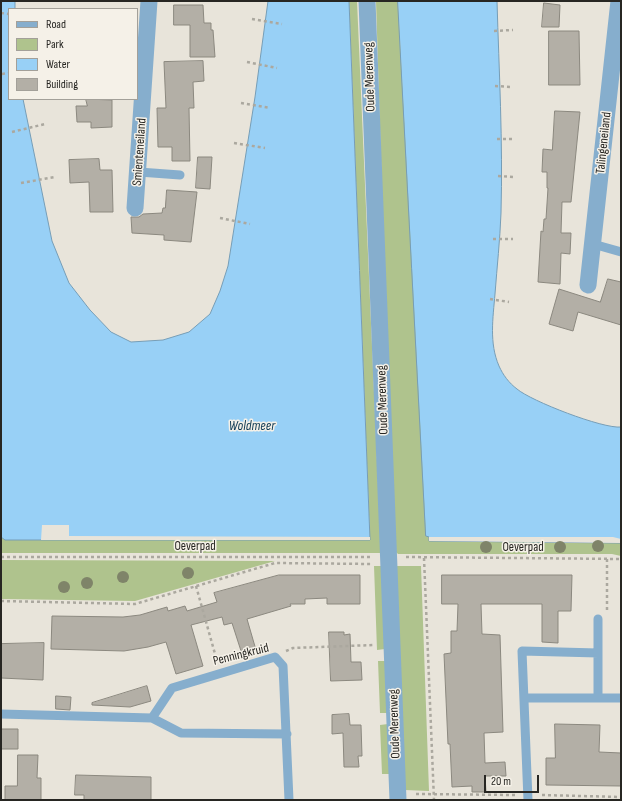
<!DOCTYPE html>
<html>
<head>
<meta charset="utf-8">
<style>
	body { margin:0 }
	#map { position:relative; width:622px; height:801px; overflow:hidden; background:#e8e4da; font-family:"Sofia Sans Condensed",sans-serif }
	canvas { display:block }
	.frame { position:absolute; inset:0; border:2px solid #272622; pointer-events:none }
	.legend { position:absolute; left:8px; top:8px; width:130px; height:92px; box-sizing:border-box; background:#f5f1e8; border:1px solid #a3a099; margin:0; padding:5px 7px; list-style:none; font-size:12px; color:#272622 }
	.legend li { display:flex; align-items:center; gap:8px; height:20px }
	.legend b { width:20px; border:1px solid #a3a099 }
	.scale { position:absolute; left:484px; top:775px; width:55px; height:18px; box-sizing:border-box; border:2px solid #272622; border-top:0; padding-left:5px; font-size:12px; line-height:14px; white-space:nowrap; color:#272622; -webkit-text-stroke:3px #f5f1e8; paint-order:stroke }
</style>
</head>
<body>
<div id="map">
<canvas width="622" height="801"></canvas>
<div class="frame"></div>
<ul class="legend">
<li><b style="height:5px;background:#86aecd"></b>Road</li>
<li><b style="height:11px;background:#afc38d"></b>Park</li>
<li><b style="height:11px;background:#98d0f6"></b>Water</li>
<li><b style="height:11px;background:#b3afa6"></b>Building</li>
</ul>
<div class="scale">20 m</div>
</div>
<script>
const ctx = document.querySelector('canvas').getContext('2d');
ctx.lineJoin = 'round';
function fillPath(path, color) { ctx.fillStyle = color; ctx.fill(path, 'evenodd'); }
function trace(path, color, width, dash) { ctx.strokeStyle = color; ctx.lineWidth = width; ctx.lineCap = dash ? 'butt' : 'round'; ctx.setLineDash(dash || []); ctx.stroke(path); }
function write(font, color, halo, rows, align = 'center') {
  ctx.font = font + ' "Sofia Sans Condensed",sans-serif'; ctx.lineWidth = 3; ctx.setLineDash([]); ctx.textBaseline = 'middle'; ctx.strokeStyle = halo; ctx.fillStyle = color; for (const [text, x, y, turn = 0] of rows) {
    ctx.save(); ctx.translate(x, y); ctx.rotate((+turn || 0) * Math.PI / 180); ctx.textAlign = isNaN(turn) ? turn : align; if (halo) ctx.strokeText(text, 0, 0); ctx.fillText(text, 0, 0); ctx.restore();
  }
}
fillPath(new Path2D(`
	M 349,1 L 357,1 L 381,553 L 1,553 L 1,537 L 5,540 L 370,540 Z
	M 376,1 L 398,1 L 429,541 L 613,541 L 621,543 L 621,556 L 612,554 L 398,554 L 396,552 L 391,479 Z
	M 1,560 L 275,561 L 135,601 L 1,599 Z
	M 374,566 L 382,566 L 385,649 L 377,650 Z
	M 396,566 L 421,566 L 429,791 L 405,790 Z
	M 378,661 L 386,661 L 387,713 L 380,713 Z
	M 388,724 L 390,774 L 382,774 L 380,725 Z`), '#afc38d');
const water = new Path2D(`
	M 1,1 L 15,1 L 15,9 L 9,9 L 9,99 L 23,99 L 52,241 L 69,283 L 90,310 L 111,332 L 131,342 L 163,340 L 189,332 L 210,314 L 220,291 L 228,266 L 255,97 L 268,1 L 349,1 L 370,540 L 5,540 L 1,537 Z
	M 398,1 L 497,1 C 499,71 503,142 501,213 C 500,240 497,267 495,294 C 493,318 489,343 499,366 C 503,375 509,383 517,389 C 531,401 603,429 621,427 L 621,543 L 429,541 L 429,537 L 426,536 Z`);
fillPath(water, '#98d0f6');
trace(water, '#769db6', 1);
fillPath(new Path2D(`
	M 42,525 L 69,525 L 69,536 L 370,537 L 370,540 L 41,540 Z
	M 429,537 L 613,537 L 621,539 L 621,543 L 429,541 Z`), '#e8e4da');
const building = new Path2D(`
	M 544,3 L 560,5 L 559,27 L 542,27 Z
	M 174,5 L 203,5 L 204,23 L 211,23 L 211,30 L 213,30 L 215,57 L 190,57 L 190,25 L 174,25 Z
	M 549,31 L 579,31 L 580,85 L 549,85 Z
	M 203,61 L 204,81 L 193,82 L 194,108 L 189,108 L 190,161 L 172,161 L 172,147 L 158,147 L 157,108 L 166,108 L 164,62 Z
	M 86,99 L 112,100 L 112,127 L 91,128 L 91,122 L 77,122 L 76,106 L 87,106 Z
	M 555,111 L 580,112 L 571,202 L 562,202 L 561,233 L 571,233 L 570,254 L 561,253 L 560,284 L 538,282 L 541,231 L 543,232 L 544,219 L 546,219 L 548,188 L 547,188 L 547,172 L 542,172 L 543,149 L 552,150 Z
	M 198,157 L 212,157 L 210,189 L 196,188 Z
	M 99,159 L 100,170 L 112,170 L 113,212 L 90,212 L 89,182 L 70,183 L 69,160 Z
	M 167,190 L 197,192 L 191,242 L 164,240 L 164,235 L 132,233 L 131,217 L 139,217 L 143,214 L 162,213 L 163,208 L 165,208 Z
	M 608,279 L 621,282 L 621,325 L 578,312 L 573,331 L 549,324 L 559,289 L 600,302 Z
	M 279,575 L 360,575 L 360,604 L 327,604 L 327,598 L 305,599 L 305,604 L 290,604 L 291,606 L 247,619 L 256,650 L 242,654 L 232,623 L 224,625 L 222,617 L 191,625 L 203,666 L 176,674 L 166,642 L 148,647 L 124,651 L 51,649 L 52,616 L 123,617 L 140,615 L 167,607 L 168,611 L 185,606 L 187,611 L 217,602 L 214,593 Z
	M 442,575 L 572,575 L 571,611 L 558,611 L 558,643 L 542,642 L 542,604 L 481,604 L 482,634 L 500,635 L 503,732 L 484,733 L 485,763 L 505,762 L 506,776 L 485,776 L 486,792 L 472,792 L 472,786 L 452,787 L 450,744 L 448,744 L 444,654 L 451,653 L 451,631 L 457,631 L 458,604 L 442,604 Z
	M 329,632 L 344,632 L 344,635 L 350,634 L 351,662 L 361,662 L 362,680 L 331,681 Z
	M 44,643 L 43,680 L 1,678 L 1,644 Z
	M 147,686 L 151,701 L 130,707 L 92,705 L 92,703 Z
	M 56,696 L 71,697 L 70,710 L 56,709 Z
	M 349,714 L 350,725 L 361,725 L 362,756 L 358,756 L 359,767 L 344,767 L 343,733 L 332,734 L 332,715 Z
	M 555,724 L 600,725 L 599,752 L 621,753 L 621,786 L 546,785 L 546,758 L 555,758 Z
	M 1,729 L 18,729 L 18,749 L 1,749 Z
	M 18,755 L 38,755 L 37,778 L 41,778 L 41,800 L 5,800 L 5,786 L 17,786 Z
	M 76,775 L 151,777 L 151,800 L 84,800 L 84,795 L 75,795 Z`);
fillPath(building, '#b3afa6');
trace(building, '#8b887f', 1);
trace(new Path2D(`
	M 1,13 L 9,14
	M 252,19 L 282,24
	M 494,31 L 513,30
	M 247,62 L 277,68
	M 2,74 L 9,73
	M 495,86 L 512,87
	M 241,103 L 270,108
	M 12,132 L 45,124
	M 497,139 L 515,139
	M 234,143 L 265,148
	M 498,176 L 514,177
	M 21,183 L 55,177
	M 220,218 L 250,224
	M 493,239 L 513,239
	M 490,299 L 509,302
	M 1,557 L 371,557
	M 406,557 L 621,559
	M 424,558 L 434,800
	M 196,586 L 217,661
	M 1,601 L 135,604 L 275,563 L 373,564
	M 607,610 L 607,558
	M 286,651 L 293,648 L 374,645
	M 416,794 L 515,795
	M 542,795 L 621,797`), '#aba89f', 2.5, [3, 3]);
trace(new Path2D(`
	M 139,172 L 180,175
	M 593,244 L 621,252
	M 598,619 L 598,698
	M 524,698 L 621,698
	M 1,714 L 152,718 L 172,688 L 275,657 L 283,666 L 289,800
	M 152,718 L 181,733 L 287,734
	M 528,800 L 522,651 L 598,653`), '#86aecd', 9);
trace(new Path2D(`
	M 367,1 L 398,800
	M 135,208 L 149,1
	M 588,285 L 619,1`), '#86aecd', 17);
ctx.fillStyle = '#7f8469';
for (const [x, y] of [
	[598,546],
	[486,547],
	[560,547],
	[188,573],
	[123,577],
	[87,583],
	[64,587]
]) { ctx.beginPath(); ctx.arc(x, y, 6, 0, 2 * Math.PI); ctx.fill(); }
write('13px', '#272622', '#f5f1e8', [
	["Oude Merenweg",370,77,-92],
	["Talingeneiland",604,143,-84],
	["Smienteneiland",140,152,-86],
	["Oude Merenweg",383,400,-92],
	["Oeverpad",195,547],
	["Oeverpad",523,548],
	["Penningkruid",241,655,-14],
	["Oude Merenweg",395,724,-92]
]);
write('italic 14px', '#0b3852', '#f5f1e8', [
	["Woldmeer",252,426]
]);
</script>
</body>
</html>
